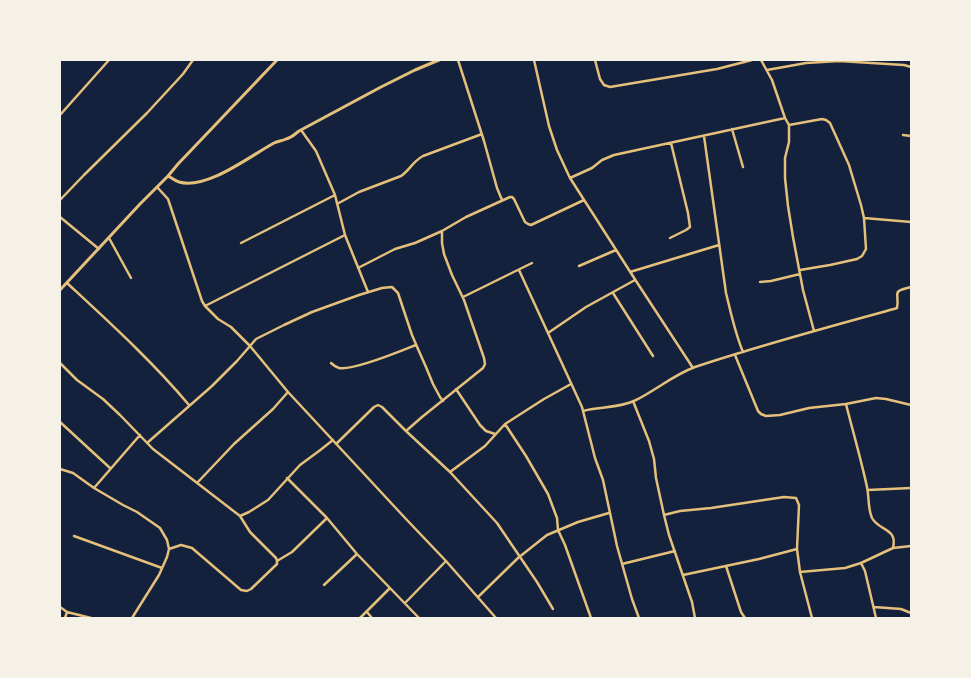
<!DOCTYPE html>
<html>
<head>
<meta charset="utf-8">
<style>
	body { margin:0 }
	#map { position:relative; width:971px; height:678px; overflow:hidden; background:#14213d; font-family:"Roboto Condensed",sans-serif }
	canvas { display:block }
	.frame { position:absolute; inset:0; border:61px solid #f6f1e7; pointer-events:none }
</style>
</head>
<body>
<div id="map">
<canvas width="971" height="678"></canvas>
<div class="frame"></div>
</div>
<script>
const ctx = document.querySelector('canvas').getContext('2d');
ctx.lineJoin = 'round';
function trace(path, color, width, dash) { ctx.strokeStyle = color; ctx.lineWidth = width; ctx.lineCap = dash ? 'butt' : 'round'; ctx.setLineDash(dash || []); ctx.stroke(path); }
trace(new Path2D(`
	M 458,60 L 484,141 L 497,188 L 502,200
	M 534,60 L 549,126 L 557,150 L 570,178 L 638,284 L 693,368
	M 595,60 L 600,79 L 604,85 L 610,87 L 717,69 L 752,60
	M 761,60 L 772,80 L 785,118 L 789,125 L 789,142 L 785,158 L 785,178 L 788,206 L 793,237 L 803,290 L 814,331
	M 767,70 L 806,63 L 839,61 L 904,65 L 911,67
	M 60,115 L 109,60
	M 789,125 L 822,119 L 826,120 L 830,123 L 849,165 L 861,205 L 864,218 L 866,249 L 862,256 L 857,259 L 830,265 L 800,270
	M 732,129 L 743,167
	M 301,130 L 316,151 L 335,195 L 345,235 L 368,292
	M 903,135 L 911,136
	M 704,136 L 726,293 C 731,313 735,333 743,352
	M 570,178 L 592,168 L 602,160 L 614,155 L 785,118
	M 157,187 L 168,199 L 202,301 L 205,306 L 218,319 L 231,327 L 250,346 L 288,392 L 406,519 L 446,561 L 496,618
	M 60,200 L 84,175 L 147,113 L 183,74 L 193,60
	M 337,204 L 359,192 L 401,176 C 410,170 412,162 423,156 L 482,134
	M 60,217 L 99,249
	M 864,218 L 911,222
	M 109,238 L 131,278
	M 670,238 L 686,230 L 690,227 L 688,213 L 671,143
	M 241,243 L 335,195
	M 579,266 L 616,250
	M 358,268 L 395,249 L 415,243 L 442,231 L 466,217 L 510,197 L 512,197 L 514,199 L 525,222 L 528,224 L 531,225 L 584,200
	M 519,270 L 582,407 L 595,458 L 603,480 L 617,546 L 632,599 L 639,618
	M 630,272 L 719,245
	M 760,282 L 771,281 L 800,274
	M 67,283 C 109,322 152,361 189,405
	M 613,293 L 653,356
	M 463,297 L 532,263
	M 205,306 L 345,235
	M 548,333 L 586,307 L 635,280
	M 735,355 L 758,411 L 761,414 L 766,416 L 780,415 L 809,408 L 846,404 L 876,398 L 886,399 L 911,405
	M 60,363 L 77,380 L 103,399 L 120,415 L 153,449 L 240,516 L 250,532 L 276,558 L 277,561 L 277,564 L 251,589 L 247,591 L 241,590 L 192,548 L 181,545 L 169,549
	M 331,363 C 333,365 336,367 339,368 C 353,371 401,351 416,345
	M 456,389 L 480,425 L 486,431 L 495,434
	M 633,401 L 649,441 L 654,459 L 656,478 L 664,515 L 669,535 L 692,602 L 695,618
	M 583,411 C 599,407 618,408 634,401 C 655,391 673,375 695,367 C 761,345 828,327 894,309 L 897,308 C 900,292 890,292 911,287
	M 60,422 L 110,468
	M 505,424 L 526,456 L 548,494 L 557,518 L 558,530 L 565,545 L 591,618
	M 406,431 L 422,417 L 483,368 L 485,364 L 484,358 L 464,300 L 452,275 L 444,254 L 442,243 L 442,231
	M 147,443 L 212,386 L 237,361 L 250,346 L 256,339 L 284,325 L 312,312 L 359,295 L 382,288 L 392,287 L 398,293 L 412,335 L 418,349 L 426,367 L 433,384 L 440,397 L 443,401
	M 336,444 L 374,407 L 378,405 L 382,407 L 406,431 L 450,472 L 497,523 L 537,582 L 553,609
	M 60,469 L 73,473 L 94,488 L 123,505 L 137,512 L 160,528 L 167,540 L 169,549 L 167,557 L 159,575 L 132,618
	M 450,472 L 485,446 L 505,424 L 544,399 L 571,384
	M 287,478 L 327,518 L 357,554 L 419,618
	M 197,483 L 234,444 L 273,409 L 288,392
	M 94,488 L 140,435
	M 868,490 L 911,488
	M 664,515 L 680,511 L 711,508 L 784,497 L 796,498 L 799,505 L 797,549 L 800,572 L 812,618
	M 240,516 L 249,512 L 268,500 L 300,465 L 319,451 L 333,440
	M 74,536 L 162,568
	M 893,548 L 911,546
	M 277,561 L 292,552 L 327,518
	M 861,563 L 865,571 L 876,618
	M 622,564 L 675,551
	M 726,566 L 741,612 L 745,618
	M 800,572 L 845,568 L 861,563 L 893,548 C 898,528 879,531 872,518 C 868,510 869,496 867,487 C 861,459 853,432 846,404
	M 683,575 L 759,559 L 797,549
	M 324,585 L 357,554
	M 478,597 L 518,558 L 547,535 L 578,522 L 609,513
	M 405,603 L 446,561
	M 60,607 L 67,612 L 91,618
	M 874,607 L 901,609 L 911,613
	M 367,612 L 372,618
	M 65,618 L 67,612
	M 360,618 L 390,588`), '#e5c07b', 2.5);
trace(new Path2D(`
	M 168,176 C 172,178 175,181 179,182 C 207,190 250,156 274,143 C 278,141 282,141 286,139 C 291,138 295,134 299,131 L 381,87 L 415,70 L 439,60
	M 60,290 L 140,204 L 168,176 L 178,164 L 277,60`), '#e5c07b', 3);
</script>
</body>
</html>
